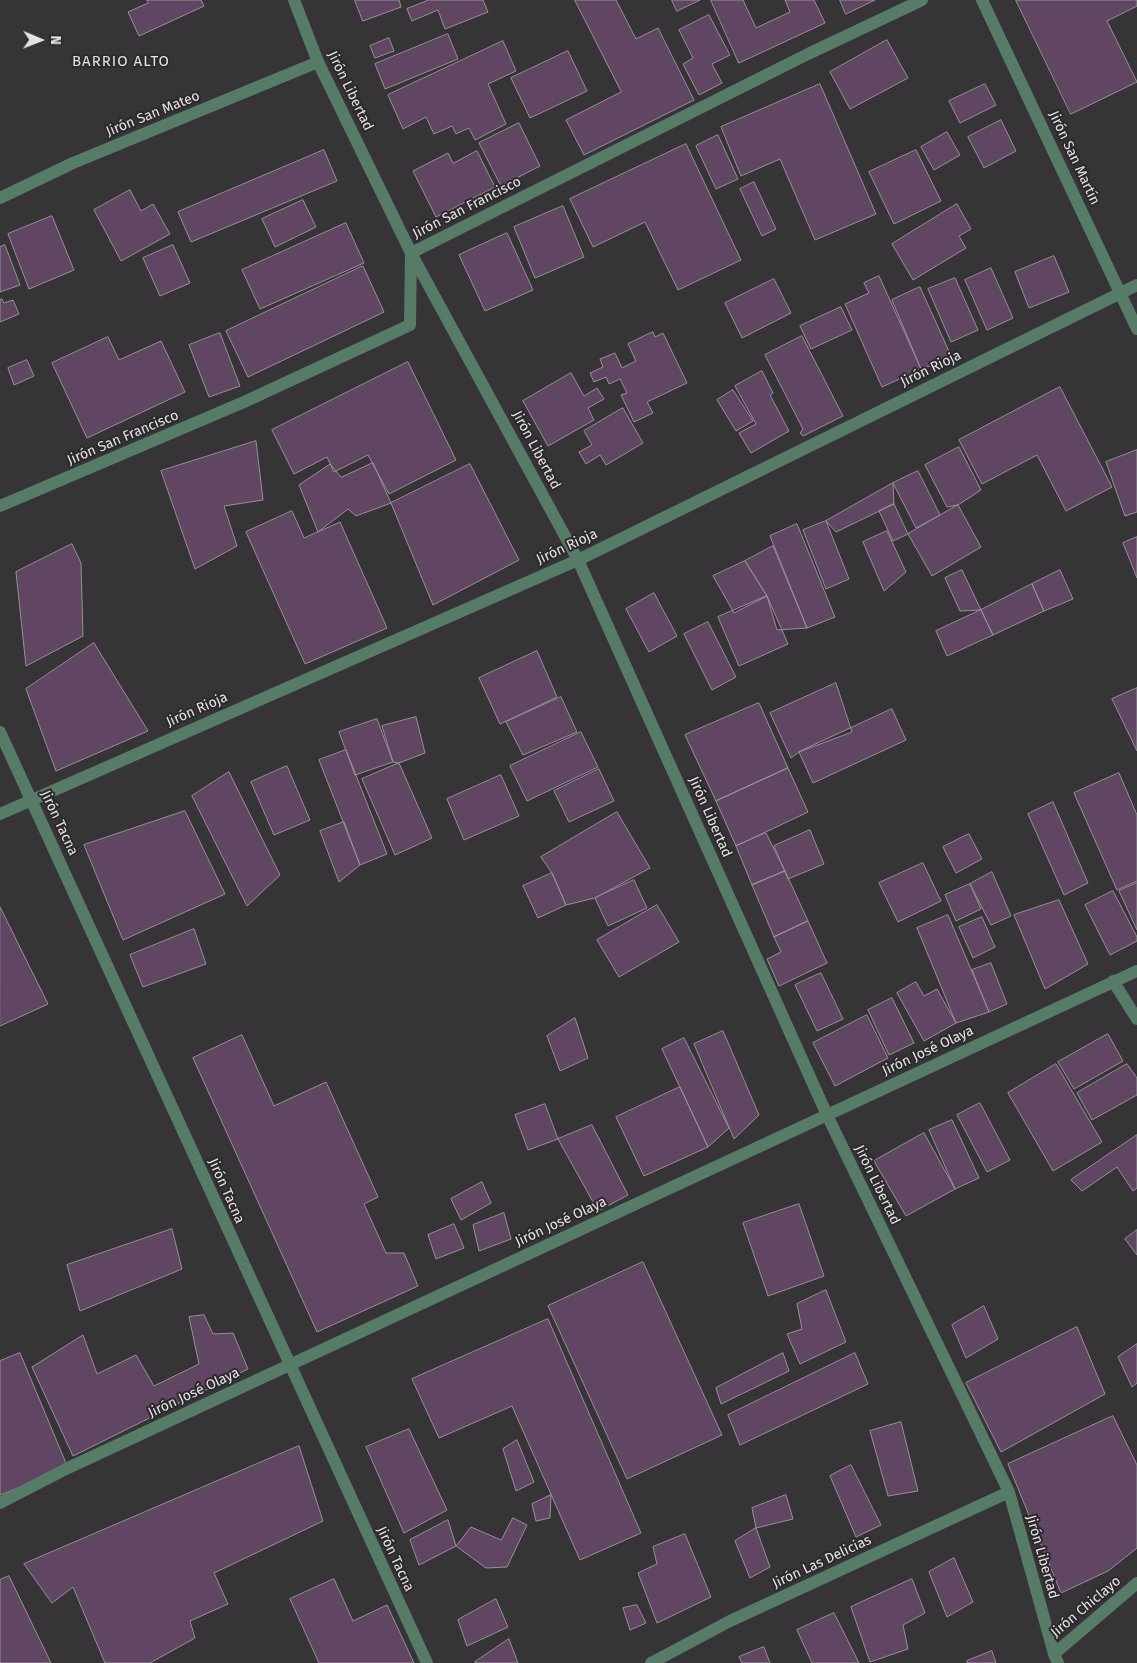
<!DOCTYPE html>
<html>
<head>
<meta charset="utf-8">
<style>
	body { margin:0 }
	#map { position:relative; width:1137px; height:1663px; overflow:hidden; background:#363436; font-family:"Fira Sans",sans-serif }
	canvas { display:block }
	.north { position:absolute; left:15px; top:15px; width:50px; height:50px; -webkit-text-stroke:4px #2c2a2c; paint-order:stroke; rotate:91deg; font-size:14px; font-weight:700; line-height:20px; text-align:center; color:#e6e4e6 }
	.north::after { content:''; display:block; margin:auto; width:18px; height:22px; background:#e6e4e6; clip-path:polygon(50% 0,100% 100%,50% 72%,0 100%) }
</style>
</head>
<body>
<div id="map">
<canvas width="1137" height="1663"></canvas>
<div class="north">N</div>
</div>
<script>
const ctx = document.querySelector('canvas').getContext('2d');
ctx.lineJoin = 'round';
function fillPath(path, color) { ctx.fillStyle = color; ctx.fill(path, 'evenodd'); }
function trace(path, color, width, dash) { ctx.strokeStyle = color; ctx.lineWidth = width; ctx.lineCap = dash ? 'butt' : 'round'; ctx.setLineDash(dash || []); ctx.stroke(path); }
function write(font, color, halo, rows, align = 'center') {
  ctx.font = font + ' "Fira Sans",sans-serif'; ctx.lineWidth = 4; ctx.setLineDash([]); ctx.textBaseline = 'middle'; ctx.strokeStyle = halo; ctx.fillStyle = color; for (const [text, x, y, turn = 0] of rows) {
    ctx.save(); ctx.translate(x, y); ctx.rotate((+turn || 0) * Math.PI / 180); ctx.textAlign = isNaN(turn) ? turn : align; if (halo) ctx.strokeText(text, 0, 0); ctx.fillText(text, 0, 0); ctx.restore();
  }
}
const building = new Path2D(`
	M 147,0 L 201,0 L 204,6 L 139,36 L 128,12 L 148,3 Z
	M 355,0 L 399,0 L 401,7 L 363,21 Z
	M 429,0 L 483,0 L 488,12 L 445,29 L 438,10 L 412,21 L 407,9 Z
	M 575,0 L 616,0 L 636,39 L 658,28 L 694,100 L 584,155 L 566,120 L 621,92 Z
	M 672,0 L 700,0 L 677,11 Z
	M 711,0 L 743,0 L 756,28 L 790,12 L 785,0 L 814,0 L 825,23 L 739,63 Z
	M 840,0 L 875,0 L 846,14 Z
	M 1016,0 L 1137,0 L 1137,6 L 1107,21 L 1137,82 L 1071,114 Z
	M 709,15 L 730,55 L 712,64 L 722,83 L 699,95 L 683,64 L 693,58 L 679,30 Z
	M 448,34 L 458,59 L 385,89 L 375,64 Z
	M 389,38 L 394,51 L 375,58 L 370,46 Z
	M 887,40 L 908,78 L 850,109 L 830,72 Z
	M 503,41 L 516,71 L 488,84 L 506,124 L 475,140 L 469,128 L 456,134 L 452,126 L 434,134 L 426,117 L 403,129 L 388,95 Z
	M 568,51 L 587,91 L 530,118 L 511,78 Z
	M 820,84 L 876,214 L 815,240 L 780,159 L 741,176 L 721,127 Z
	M 985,84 L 996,105 L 960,123 L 949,101 Z
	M 1001,120 L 1016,151 L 984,168 L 968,137 Z
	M 519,123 L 540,166 L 501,186 L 479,143 Z
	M 947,132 L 960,155 L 934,170 L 921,147 Z
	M 718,135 L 738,179 L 716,189 L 696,146 Z
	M 686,144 L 741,260 L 678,290 L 645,222 L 593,247 L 570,199 Z
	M 324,150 L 337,181 L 191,242 L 178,212 Z
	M 916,150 L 941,201 L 894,224 L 869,172 Z
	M 477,151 L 495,187 L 436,217 L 413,171 L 448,153 L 453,163 Z
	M 754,182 L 776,229 L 762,236 L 740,189 Z
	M 130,190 L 141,211 L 153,204 L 170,234 L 121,261 L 94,210 Z
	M 303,200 L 316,227 L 275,247 L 262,219 Z
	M 957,204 L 971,229 L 959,236 L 966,248 L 913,280 L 892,244 Z
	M 563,206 L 584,257 L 535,278 L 514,227 Z
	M 52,216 L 74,270 L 29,289 L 8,234 Z
	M 346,223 L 364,263 L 260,309 L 242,270 Z
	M 507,233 L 533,290 L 485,311 L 459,255 Z
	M 5,245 L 20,285 L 0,292 L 0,247 Z
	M 173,245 L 190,283 L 160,296 L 143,258 Z
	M 1054,256 L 1069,292 L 1029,308 L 1015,272 Z
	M 363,266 L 384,312 L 248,377 L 226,331 Z
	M 991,268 L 1013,318 L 987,330 L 965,280 Z
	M 879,276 L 921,369 L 882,387 L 845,304 L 869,293 L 864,283 Z
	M 955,278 L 978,330 L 951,342 L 928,289 Z
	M 774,279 L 791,313 L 742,338 L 725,303 Z
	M 920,287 L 952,358 L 921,369 L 892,300 Z
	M 2,299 L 4,303 L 13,300 L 19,314 L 0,322 L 0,300 Z
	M 841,307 L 852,330 L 811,349 L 800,326 Z
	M 653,332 L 655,337 L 663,333 L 687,383 L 647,402 L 653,413 L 634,422 L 621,395 L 627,393 L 620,379 L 609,384 L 606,377 L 594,382 L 590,373 L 603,367 L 600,359 L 615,353 L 622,368 L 636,361 L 628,344 Z
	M 220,333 L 240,386 L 209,397 L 189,345 Z
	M 802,336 L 843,416 L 803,436 L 800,433 L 803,429 L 765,355 Z
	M 108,337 L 119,360 L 161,341 L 185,392 L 87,438 L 52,363 Z
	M 27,360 L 34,376 L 14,385 L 8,368 Z
	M 408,362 L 456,460 L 389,494 L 368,455 L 334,472 L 327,457 L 294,474 L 272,430 Z
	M 762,371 L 773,393 L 770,395 L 789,431 L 751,453 L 739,433 L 756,424 L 735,386 Z
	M 571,373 L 584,396 L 597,388 L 604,399 L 588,408 L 594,420 L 548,446 L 523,401 Z
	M 1060,387 L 1112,487 L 1066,511 L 1037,455 L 982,484 L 959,440 Z
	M 733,390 L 753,421 L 736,431 L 717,400 Z
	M 623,408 L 643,443 L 606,465 L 600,455 L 586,464 L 579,452 L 592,445 L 584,431 Z
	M 256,441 L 263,500 L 224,506 L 237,546 L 195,569 L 161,471 Z
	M 959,447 L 981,490 L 958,505 L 947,507 L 925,465 Z
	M 1137,450 L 1137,512 L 1125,516 L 1106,462 Z
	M 373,463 L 391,503 L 356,516 L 348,509 L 318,532 L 299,485 L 330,464 L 341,477 Z
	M 470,464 L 519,560 L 433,605 L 391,503 Z
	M 918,471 L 940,515 L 916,528 L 893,483 Z
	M 893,483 L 894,504 L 836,532 L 826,521 Z
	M 894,504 L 908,534 L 893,541 L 879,511 Z
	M 958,505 L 981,547 L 932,576 L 908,534 Z
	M 292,511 L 304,538 L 340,522 L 387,628 L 305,664 L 246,532 Z
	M 826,521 L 849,579 L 826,589 L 803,530 Z
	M 797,524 L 835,617 L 807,628 L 770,536 Z
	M 887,531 L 906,572 L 884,591 L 863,542 Z
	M 1137,537 L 1137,578 L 1123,543 Z
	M 72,544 L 81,563 L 83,636 L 26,666 L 16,572 Z
	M 773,546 L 807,628 L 777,630 L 767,596 L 745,561 Z
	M 745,561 L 767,596 L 734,613 L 713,576 Z
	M 962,570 L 981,610 L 960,611 L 945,578 Z
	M 1060,570 L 1073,599 L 1044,611 L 1032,584 Z
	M 1032,584 L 1044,611 L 993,635 L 981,610 Z
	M 654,593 L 677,636 L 649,652 L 626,609 Z
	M 767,596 L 788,644 L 739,666 L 718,617 Z
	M 981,610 L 993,635 L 947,656 L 936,631 Z
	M 708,622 L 736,677 L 712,690 L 684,634 Z
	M 94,643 L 148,731 L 56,771 L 26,689 Z
	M 537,651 L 557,697 L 500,724 L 479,678 Z
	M 836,683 L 852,732 L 799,752 L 791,758 L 770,713 Z
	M 1137,688 L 1137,751 L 1112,699 Z
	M 561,697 L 577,732 L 523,755 L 506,722 Z
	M 759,703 L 788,768 L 716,801 L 685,735 Z
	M 892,709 L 906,740 L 813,783 L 799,752 Z
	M 416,717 L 425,753 L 399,763 L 393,762 L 382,726 Z
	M 377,719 L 393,762 L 355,775 L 339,732 Z
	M 581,732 L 598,767 L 527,801 L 510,766 Z
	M 346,750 L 387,854 L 360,865 L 319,760 Z
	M 399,763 L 432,838 L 395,855 L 362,779 Z
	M 287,766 L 310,820 L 274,835 L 251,782 Z
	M 788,768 L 808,812 L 736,846 L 716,801 Z
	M 599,769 L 614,801 L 569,822 L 554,791 Z
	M 229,772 L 280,875 L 247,906 L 192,796 Z
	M 1119,773 L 1137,815 L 1137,881 L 1117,890 L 1074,793 Z
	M 501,775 L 519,816 L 464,840 L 447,799 Z
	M 1053,802 L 1088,883 L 1064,895 L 1028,814 Z
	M 185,811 L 225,894 L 123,940 L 84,845 Z
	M 617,812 L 650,868 L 595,898 L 566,905 L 552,873 L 541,857 Z
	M 344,822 L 360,865 L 339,882 L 320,831 Z
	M 810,830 L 824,864 L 788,879 L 774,846 Z
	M 766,833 L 785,871 L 752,885 L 736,846 Z
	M 969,834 L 982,859 L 956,873 L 943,847 Z
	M 923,863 L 941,901 L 898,922 L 879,883 Z
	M 785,871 L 808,921 L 774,937 L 752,885 Z
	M 992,872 L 1011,916 L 991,925 L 970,884 Z
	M 552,873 L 566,905 L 538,918 L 523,886 Z
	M 634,880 L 647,908 L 608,926 L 595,898 Z
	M 1137,883 L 1137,930 L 1119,891 Z
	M 970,884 L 981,909 L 956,921 L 945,895 Z
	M 1113,891 L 1137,937 L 1137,941 L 1110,955 L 1085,905 Z
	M 1059,900 L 1088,964 L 1045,989 L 1014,915 Z
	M 657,905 L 679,942 L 619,977 L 597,940 Z
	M 0,907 L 48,1004 L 0,1026 Z
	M 948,915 L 989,1012 L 956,1023 L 917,928 Z
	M 982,917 L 995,947 L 973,958 L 959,927 Z
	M 808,921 L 827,963 L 779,986 L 767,959 L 781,952 L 774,937 Z
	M 194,929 L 206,964 L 143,987 L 130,955 Z
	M 991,963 L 1007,1004 L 989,1012 L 972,970 Z
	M 821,973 L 843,1019 L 817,1031 L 795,985 Z
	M 916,982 L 924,996 L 937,989 L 956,1023 L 924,1041 L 897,993 Z
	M 892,998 L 914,1043 L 889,1055 L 868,1010 Z
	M 867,1015 L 888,1058 L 835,1086 L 813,1043 Z
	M 575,1018 L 588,1058 L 560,1071 L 547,1036 Z
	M 723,1031 L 759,1115 L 734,1139 L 694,1044 Z
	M 1108,1034 L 1123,1061 L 1074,1089 L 1058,1062 Z
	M 242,1035 L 274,1106 L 326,1082 L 378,1197 L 364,1204 L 386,1253 L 404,1253 L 418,1286 L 317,1332 L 193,1058 Z
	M 684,1038 L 729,1128 L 708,1147 L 662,1049 Z
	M 1056,1064 L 1102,1142 L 1053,1171 L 1008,1093 Z
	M 1127,1064 L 1137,1078 L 1137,1095 L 1092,1120 L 1077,1093 Z
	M 680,1087 L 708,1147 L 644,1176 L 616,1117 Z
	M 980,1103 L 1010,1160 L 987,1172 L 957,1115 Z
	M 545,1104 L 558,1139 L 528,1150 L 515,1115 Z
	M 952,1120 L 979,1178 L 955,1189 L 929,1130 Z
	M 592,1125 L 628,1195 L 598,1211 L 558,1139 Z
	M 924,1133 L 955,1189 L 906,1216 L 874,1161 Z
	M 1137,1135 L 1137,1188 L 1133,1191 L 1117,1167 L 1082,1191 L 1071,1180 Z
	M 482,1182 L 491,1203 L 461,1220 L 451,1199 Z
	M 799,1204 L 824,1276 L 768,1296 L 743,1223 Z
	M 504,1213 L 511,1239 L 479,1251 L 473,1225 Z
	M 454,1224 L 464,1248 L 436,1259 L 428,1235 Z
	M 172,1229 L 182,1269 L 80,1311 L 67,1265 Z
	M 1137,1230 L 1137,1255 L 1125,1239 Z
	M 643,1262 L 722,1435 L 627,1479 L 548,1306 Z
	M 826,1290 L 846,1342 L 800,1364 L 787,1334 L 802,1329 L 797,1304 Z
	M 984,1306 L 998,1339 L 966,1358 L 952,1325 Z
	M 204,1315 L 213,1334 L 233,1333 L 248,1369 L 73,1456 L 32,1367 L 83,1335 L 97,1374 L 136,1355 L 154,1386 L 199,1364 L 189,1317 Z
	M 548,1319 L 641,1533 L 580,1560 L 512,1406 L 439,1438 L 412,1379 Z
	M 1077,1327 L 1105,1394 L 1001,1452 L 966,1383 Z
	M 1137,1344 L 1137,1383 L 1132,1387 L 1118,1357 Z
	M 20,1353 L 68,1468 L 0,1495 L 0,1361 Z
	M 783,1353 L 789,1371 L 721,1404 L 716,1388 Z
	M 855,1353 L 868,1384 L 740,1445 L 728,1415 Z
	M 1113,1416 L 1137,1465 L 1137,1548 L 1108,1571 L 1061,1593 L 1008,1464 Z
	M 901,1422 L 918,1491 L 888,1496 L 870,1431 Z
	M 409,1429 L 447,1510 L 404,1533 L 366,1447 Z
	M 517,1440 L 534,1482 L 516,1491 L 503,1449 Z
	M 299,1446 L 323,1521 L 214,1573 L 228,1604 L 190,1621 L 195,1638 L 150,1663 L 105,1663 L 73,1587 L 52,1603 L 24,1564 Z
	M 851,1465 L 881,1525 L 856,1537 L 830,1476 Z
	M 551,1495 L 550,1518 L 536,1521 L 532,1504 Z
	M 786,1495 L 793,1519 L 756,1528 L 752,1508 Z
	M 513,1518 L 527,1525 L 507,1567 L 486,1568 L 456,1546 L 471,1527 L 501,1540 Z
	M 448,1520 L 456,1546 L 419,1565 L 410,1540 Z
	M 756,1528 L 770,1567 L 750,1578 L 735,1541 Z
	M 685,1534 L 711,1597 L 657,1623 L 638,1573 L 657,1564 L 653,1547 Z
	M 954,1558 L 973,1602 L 947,1617 L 929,1572 Z
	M 9,1576 L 51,1663 L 0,1663 L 0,1580 Z
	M 334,1579 L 353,1621 L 387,1605 L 414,1663 L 319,1663 L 290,1599 Z
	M 912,1579 L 925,1613 L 903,1625 L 908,1649 L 870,1662 L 851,1607 Z
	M 496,1599 L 508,1627 L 467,1646 L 458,1620 Z
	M 637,1605 L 646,1623 L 630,1630 L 623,1608 Z
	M 834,1613 L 859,1663 L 812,1663 L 797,1630 Z
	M 509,1639 L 518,1663 L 476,1663 L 475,1662 Z
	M 764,1647 L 770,1663 L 742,1663 L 739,1657 Z
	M 992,1651 L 996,1663 L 967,1663 L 967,1661 Z`);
fillPath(building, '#604662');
trace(building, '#959295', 1);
trace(new Path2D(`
	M 294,0 L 318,62 L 411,253 L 578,560 L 827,1115 L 1009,1492 L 1054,1654 L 1058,1663
	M 982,0 L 1137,329
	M 0,198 L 73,163 L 318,62
	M 0,506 L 244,402 L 410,325 L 411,253 L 808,54 L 922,0
	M 0,732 L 427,1663
	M 0,814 L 578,560 L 1137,285
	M 1113,981 L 1137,1019
	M 0,1503 L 68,1468 L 1137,971
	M 1054,1654 L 1137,1583
	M 651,1663 L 730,1621 L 1009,1492`), '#567b67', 12);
write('14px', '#e6e4e6', '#2c2a2c', [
	["Jirón Libertad",350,91,64],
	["Jirón San Mateo",153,114,-22],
	["Jirón San Martín",1074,158,65],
	["Jirón San Francisco",467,208,-27],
	["Jirón Rioja",931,369,-26],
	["Jirón San Francisco",123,438,-23],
	["Jirón Libertad",536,450,62],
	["Jirón Rioja",567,547,-25],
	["Jirón Rioja",197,710,-24],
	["Jirón Libertad",710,817,66],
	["Jirón Tacna",59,823,65],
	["Jirón José Olaya",928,1051,-25],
	["Jirón Libertad",877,1185,64],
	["Jirón Tacna",226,1191,66],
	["Jirón José Olaya",561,1222,-25],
	["Jirón José Olaya",194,1393,-25],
	["Jirón Libertad",1042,1557,74],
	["Jirón Tacna",395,1559,65],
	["Jirón Las Delicias",822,1562,-25],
	["Jirón Chiclayo",1086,1607,-40]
]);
ctx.letterSpacing = '1px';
write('15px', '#e4e2e4', '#2c2a2c', [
	["BARRIO ALTO",121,62]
]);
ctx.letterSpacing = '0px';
</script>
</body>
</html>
